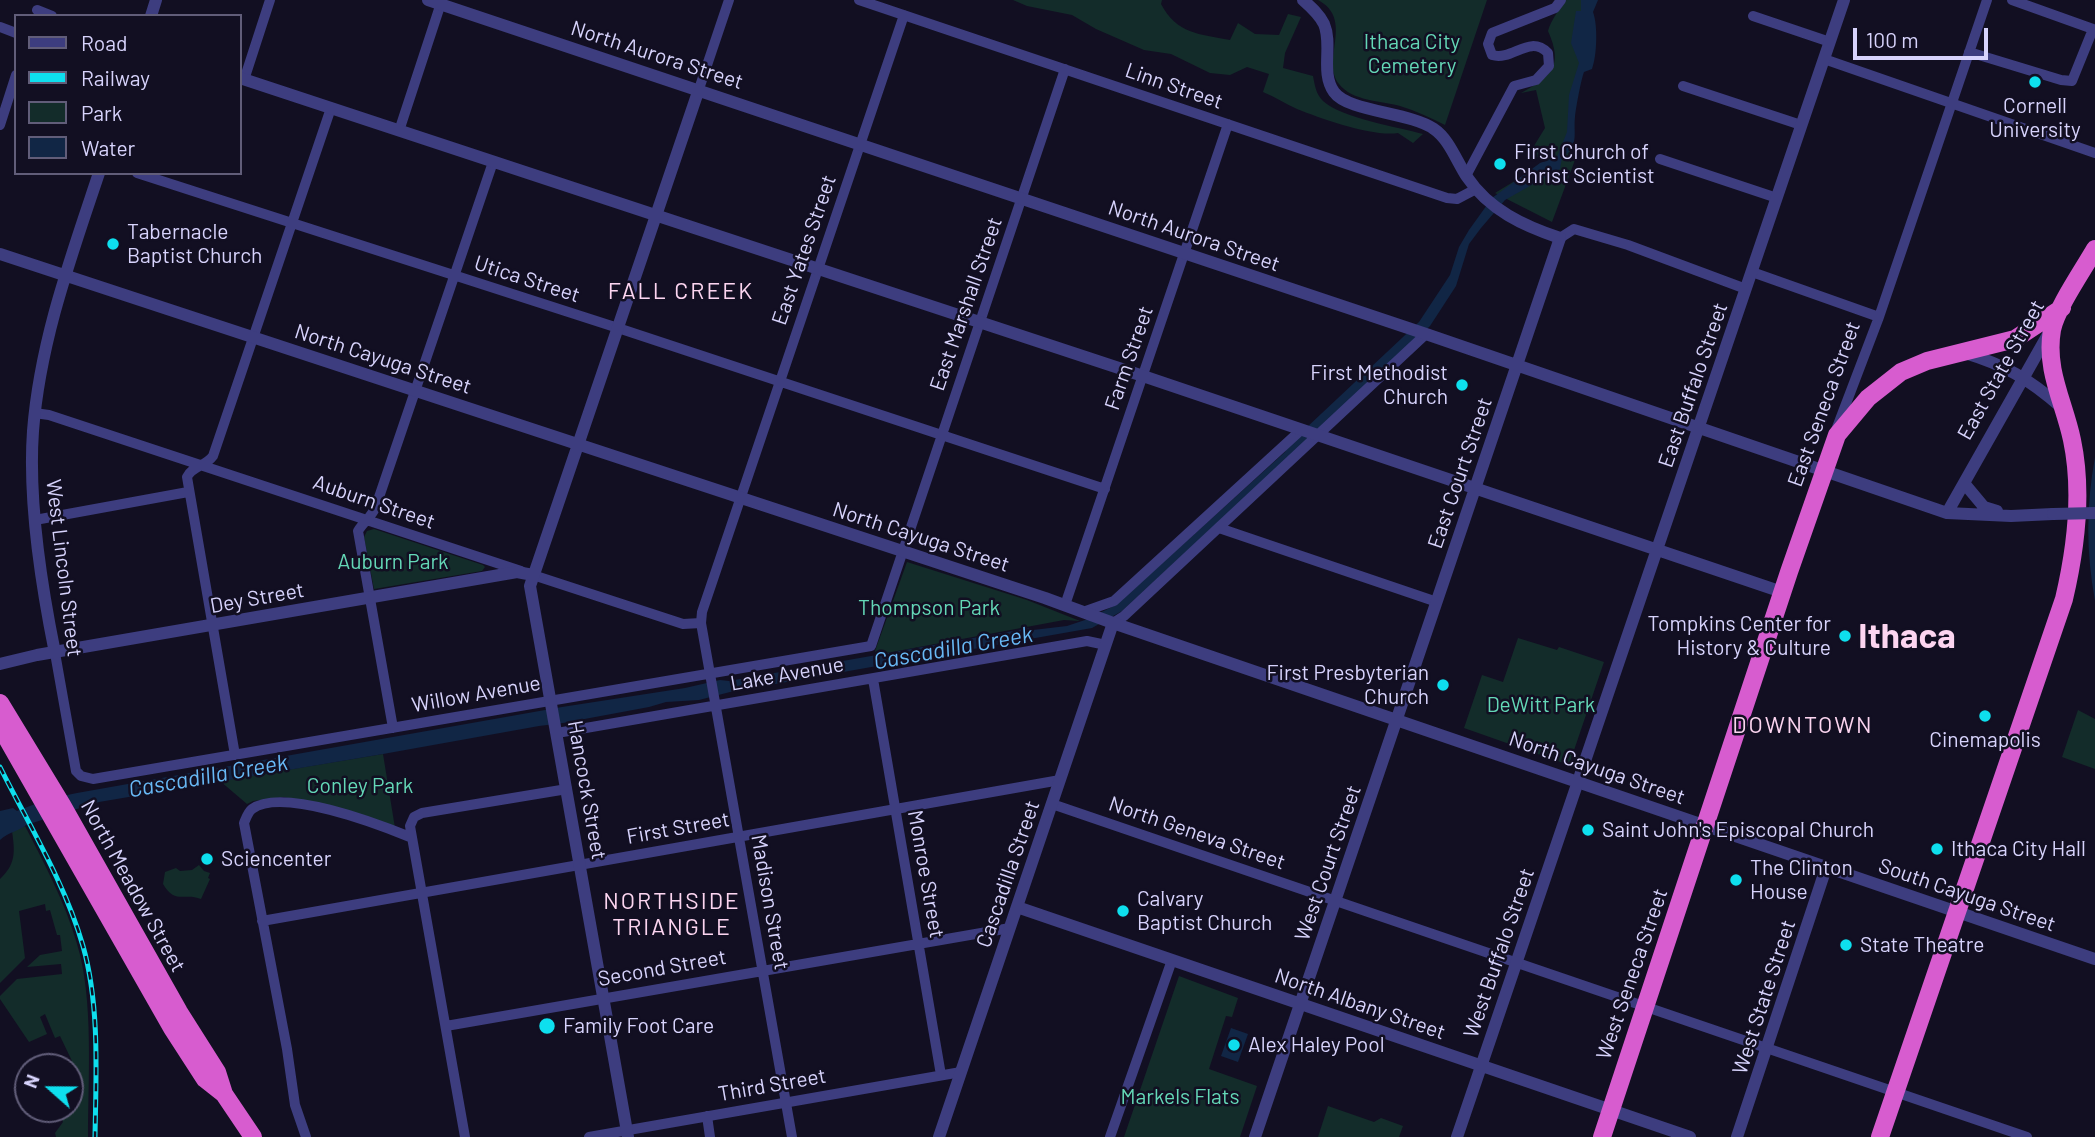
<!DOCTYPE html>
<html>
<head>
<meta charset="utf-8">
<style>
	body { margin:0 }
	#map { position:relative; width:2095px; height:1137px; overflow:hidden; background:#120f22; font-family:Barlow,sans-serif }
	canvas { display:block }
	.legend { position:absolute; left:14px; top:14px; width:228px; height:161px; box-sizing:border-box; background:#120f22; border:2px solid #615d79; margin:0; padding:9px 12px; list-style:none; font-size:21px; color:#d7d3fc }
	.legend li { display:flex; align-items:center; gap:14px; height:35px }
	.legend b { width:35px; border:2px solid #615d79 }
	.north { position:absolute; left:14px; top:1053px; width:70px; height:70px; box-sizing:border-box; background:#120f22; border:2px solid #615d79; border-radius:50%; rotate:291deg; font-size:19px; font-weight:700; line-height:28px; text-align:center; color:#d7d3fc }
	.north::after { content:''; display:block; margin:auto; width:24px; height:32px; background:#0edfee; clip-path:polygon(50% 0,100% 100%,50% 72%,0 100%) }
	.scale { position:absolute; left:1853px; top:28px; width:135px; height:32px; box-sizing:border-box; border:4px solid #d7d3fc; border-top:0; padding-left:9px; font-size:21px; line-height:24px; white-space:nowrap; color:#d7d3fc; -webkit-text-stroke:5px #120f22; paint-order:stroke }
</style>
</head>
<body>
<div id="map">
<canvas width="2095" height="1137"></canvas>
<ul class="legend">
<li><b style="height:9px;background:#3d3d7f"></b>Road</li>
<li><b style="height:9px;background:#0edfee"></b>Railway</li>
<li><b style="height:19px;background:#132c2a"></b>Park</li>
<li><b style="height:19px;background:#112645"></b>Water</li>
</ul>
<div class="north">N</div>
<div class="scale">100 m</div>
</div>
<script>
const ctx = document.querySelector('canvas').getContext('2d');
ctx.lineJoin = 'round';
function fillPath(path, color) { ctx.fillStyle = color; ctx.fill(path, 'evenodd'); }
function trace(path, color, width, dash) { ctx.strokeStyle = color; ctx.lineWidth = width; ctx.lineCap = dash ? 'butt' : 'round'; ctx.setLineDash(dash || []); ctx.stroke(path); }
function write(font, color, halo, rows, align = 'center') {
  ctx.font = font + ' Barlow,sans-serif'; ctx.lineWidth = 5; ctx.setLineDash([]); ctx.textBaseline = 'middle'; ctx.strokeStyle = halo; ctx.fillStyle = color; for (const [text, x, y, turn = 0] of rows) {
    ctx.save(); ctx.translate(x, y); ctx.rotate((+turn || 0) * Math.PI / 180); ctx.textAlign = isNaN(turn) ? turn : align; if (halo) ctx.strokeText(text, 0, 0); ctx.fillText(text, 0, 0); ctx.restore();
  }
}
fillPath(new Path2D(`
	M 1013,0 L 1162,0 L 1161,4 C 1177,34 1199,34 1230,40 L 1238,23 L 1255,34 L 1279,35 L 1288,14 L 1301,17 L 1285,53 L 1283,68 L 1313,76 C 1315,86 1316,94 1323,101 C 1341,118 1398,127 1423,134 L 1413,143 L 1398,133 C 1373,137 1322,119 1297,109 C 1286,104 1275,97 1263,92 L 1269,74 L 1247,67 L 1230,75 L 1210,73 L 1171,54 L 1144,50 L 1096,29 L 1072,15 L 1027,6 Z
	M 1318,0 L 1487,0 L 1445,125 C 1431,118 1416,111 1400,106 C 1381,101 1352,101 1339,84 C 1320,60 1355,20 1318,0 Z
	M 1561,0 L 1589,0 L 1570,137 L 1570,162 L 1575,160 L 1552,222 L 1495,193 L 1531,171 L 1552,163 L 1529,154 L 1545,128 L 1536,90 L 1521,93 C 1551,76 1564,67 1548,31 C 1551,19 1560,12 1561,0 Z
	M 374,529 L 483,565 L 485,567 L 482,571 L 374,589 L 364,537 L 367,531 Z
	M 907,562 L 1027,600 L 1080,621 L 1064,620 L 876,655 L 875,651 Z
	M 1518,638 L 1557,650 L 1559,647 L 1604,662 L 1569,765 L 1464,728 L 1482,675 L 1503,682 Z
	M 2078,710 L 2095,719 L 2095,769 L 2062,757 Z
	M 383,754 L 395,828 L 284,797 L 253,801 L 247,804 L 220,781 Z
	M 25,826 C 45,865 65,902 77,944 C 94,999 88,1079 88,1137 L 56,1137 L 55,1133 L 63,1122 L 58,1109 L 70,1109 L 70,1067 L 61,1067 L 72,1061 L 60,1036 L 55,1038 L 45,1014 L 40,1017 L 47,1034 L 29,1042 L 0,999 L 0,996 L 17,979 L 62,974 L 61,964 L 27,967 L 40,955 L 62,951 L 60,935 L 57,935 L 50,910 L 46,911 L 45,904 L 19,911 L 25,958 L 0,983 L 0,879 C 16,864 15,852 12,831 Z
	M 199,865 L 204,871 L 210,873 L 208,878 L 210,879 L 201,899 C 185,892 175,905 163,884 L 165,872 L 176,868 L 180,871 L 192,870 Z
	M 1179,976 L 1238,998 L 1232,1017 L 1226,1016 L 1209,1069 L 1257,1086 L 1240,1137 L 1124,1137 Z
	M 1328,1106 L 1374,1122 L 1381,1118 L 1403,1126 L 1399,1137 L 1318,1137 Z`), '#132c2a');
fillPath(new Path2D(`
	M 1581,0 L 1598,0 L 1593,12 C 1598,25 1597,56 1592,69 L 1584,72 C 1581,80 1576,107 1575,117 C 1573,133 1580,145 1562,158 L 1560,169 L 1505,200 L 1481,228 L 1469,244 L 1456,286 L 1430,326 L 1122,611 L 1092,628 L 730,692 L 699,700 L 666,702 L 649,707 L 563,723 L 539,726 L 383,754 L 99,802 L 26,825 C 22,830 8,832 0,840 L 0,811 L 13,808 L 17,811 L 48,799 L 77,793 L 562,707 L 685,688 L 720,680 L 729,681 L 1030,628 L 1033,630 L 1067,626 L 1085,620 L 1116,605 L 1285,452 L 1289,444 L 1419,322 L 1450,275 L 1459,247 L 1469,230 L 1492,198 L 1540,163 L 1557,157 L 1567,132 L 1569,95 L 1579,63 L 1571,43 L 1576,11 L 1581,11 Z
	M 2095,457 L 2095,601 C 2086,552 2086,506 2095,457 Z
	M 1231,1028 L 1248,1034 L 1238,1062 L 1221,1056 Z`), '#112645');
trace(new Path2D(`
	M 859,0 L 1447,198 L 1457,199 L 1476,189
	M 37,10 L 52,16
	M 1753,16 L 1830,42
	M 0,27 L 16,33
	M 1969,52 L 2061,80 L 2072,81 L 2093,29 L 2012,0
	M 1824,59 L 2095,153
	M 244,80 L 270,0
	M 1683,86 L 1801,125
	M 699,89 L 729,0
	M 0,125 L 16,75
	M 399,131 L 442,0
	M 1660,159 L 1777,198
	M 137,173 L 618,328 L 1105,489
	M 1466,176 L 1514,86 L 1536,80 L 1549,66 L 1548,53 C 1529,34 1513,61 1492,55 L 1488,44 L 1492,33 L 1555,8 L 1561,0
	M 1560,238 L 1574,229 L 1628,245 L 1746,289
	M 1752,272 L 1879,317
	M 34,413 L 49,415 L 521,571
	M 1836,430 L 1879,317 L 1987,0
	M 35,520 L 188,492
	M 1219,528 L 1437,602
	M 533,575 L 683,624 L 701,623
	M 1065,605 L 1228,124
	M 1083,612 L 1114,601 L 1301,430
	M 1113,623 L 1124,616 L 1426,334
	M 55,653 L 76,771 L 81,776 L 93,779 L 871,646 L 1065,69
	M 873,679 L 941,1075
	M 393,728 L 358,531 C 364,521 372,517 376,506 L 493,162
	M 557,733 L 1087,641 L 1106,645
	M 235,755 L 187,477 C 192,466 206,466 213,456 L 331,108
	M 1052,804 L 2027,1137
	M 262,921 L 1060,780
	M 446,1026 L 1010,928
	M 707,1116 L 710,1137
	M 306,1137 L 295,1105 L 287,1049 L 244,823 C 246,818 248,812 252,809 C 282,787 378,824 410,837
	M 465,1137 L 410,826 L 414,817 L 422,813 L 567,789
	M 589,1137 L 961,1072
	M 792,1137 L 701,623 L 702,612 L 904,15
	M 1110,1137 L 1172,960`), '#3d3d7f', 10);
trace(new Path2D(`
	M 428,0 L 1426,334 L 1947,513 L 2011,516 L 2053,514
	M 151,16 L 156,0
	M 240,78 L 1143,376 L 1782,592
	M 0,254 L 1045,598 L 1113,623 L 2095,959
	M 1965,353 C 2005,365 2029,379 2061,407
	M 1964,483 L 1984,507 L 1997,511
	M 1947,513 L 2050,331
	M 55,653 C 41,584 28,501 33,431 C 40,341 71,257 99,173
	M 0,664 L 37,655 L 517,572 L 533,575
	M 1017,907 L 1690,1137
	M 628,1137 L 530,586 L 699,89
	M 939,1137 L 1113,623
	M 1255,1137 L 1560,238 C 1524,226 1489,210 1467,177 C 1457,162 1449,139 1434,129 C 1410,112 1348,112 1334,92 C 1320,72 1333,45 1324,24 C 1319,14 1311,7 1303,0
	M 1457,1137 L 1844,0
	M 1737,1137 L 1826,868`), '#3d3d7f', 12);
trace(new Path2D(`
	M 0,703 L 62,805 L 179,1012 L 217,1072 L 224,1094
	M 0,726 L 172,1028 L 205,1079 L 224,1094 L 253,1137
	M 1602,1137 L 1789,572 L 1837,435 L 1868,398 L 1901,372 L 1927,361 L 2015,339 L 2062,308
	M 1880,1137 L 2064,599 C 2076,548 2083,492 2072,440 C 2064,402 2045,370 2052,330 C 2056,309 2083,270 2095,249`), '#d75ccf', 18);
const rail = new Path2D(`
	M 0,767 C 29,825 65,883 83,946 C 100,1006 96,1075 95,1137`);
trace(rail, '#0edfee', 5);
trace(rail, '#120f22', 2.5, [8]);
trace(new Path2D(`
	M 2053,514 L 2095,513`), '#3d3d7f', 12);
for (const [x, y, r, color] of [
	[2035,82,7,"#0edfee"],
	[1500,164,7,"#0edfee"],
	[113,244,7,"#0edfee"],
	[1462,385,7,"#0edfee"],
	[1845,636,7,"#0edfee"],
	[1443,685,7,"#0edfee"],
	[1985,716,7,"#0edfee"],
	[1588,830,7,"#0edfee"],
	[1937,849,7,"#0edfee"],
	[207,859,7,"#0edfee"],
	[1736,880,7,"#0edfee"],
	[1123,911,7,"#0edfee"],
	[1846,945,7,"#0edfee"],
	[547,1026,9,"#0edfee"],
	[1234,1045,7,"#0edfee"]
]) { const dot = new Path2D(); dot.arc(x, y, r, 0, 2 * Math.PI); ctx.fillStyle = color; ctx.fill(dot); trace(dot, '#120f22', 2.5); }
write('21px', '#64d8b7', '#120f22', [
	["Ithaca City",1412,42],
	["Cemetery",1412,66],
	["Auburn Park",393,562],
	["Thompson Park",929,608],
	["DeWitt Park",1541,705],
	["Conley Park",360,786],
	["Markels Flats",1180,1097]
]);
write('21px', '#d7d3fc', '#120f22', [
	["North Aurora Street",657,55,18],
	["Linn Street",1174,86,19],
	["North Aurora Street",1194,236,19],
	["East Yates Street",804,250,-71],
	["Utica Street",527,279,18],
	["East Marshall Street",966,304,-71],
	["Farm Street",1129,358,-71],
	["North Cayuga Street",383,359,18],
	["East State Street",2001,370,-61],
	["East Buffalo Street",1693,385,-71],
	["East Seneca Street",1824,404,-70],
	["East Court Street",1460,473,-71],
	["Auburn Street",374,502,19],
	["North Cayuga Street",921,537,18],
	["West Lincoln Street",64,568,83],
	["Dey Street",257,598,-10],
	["Lake Avenue",787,674,-10],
	["Willow Avenue",476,694,-10],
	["North Cayuga Street",1597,768,19],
	["Hancock Street",587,790,80],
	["First Street",678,828,-10],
	["North Geneva Street",1197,833,19],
	["West Court Street",1328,863,-71],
	["Monroe Street",926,874,80],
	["Cascadilla Street",1008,874,-71],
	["North Meadow Street",133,886,61],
	["South Cayuga Street",1967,895,19],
	["Madison Street",770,902,80],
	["West Buffalo Street",1499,953,-71],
	["Second Street",662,968,-10],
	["West Seneca Street",1632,974,-71],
	["West State Street",1764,997,-72],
	["North Albany Street",1360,1004,19],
	["Third Street",772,1085,-10]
]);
write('21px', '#d7d3fc', '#120f22', [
	["Cornell",2035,106,"center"],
	["University",2035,130,"center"],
	["First Church of",1514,152],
	["Christ Scientist",1514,176],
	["Tabernacle",127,232],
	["Baptist Church",127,256],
	["First Methodist",1448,373,"right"],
	["Church",1448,397,"right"],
	["Tompkins Center for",1831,624,"right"],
	["History & Culture",1831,648,"right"],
	["First Presbyterian",1429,673,"right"],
	["Church",1429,697,"right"],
	["Cinemapolis",1985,740,"center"],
	["Saint John's Episcopal Church",1602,830],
	["Ithaca City Hall",1951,849],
	["Sciencenter",221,859],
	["The Clinton",1750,868],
	["House",1750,892],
	["Calvary",1137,899],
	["Baptist Church",1137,923],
	["State Theatre",1860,945],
	["Family Foot Care",563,1026],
	["Alex Haley Pool",1248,1045]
], 'left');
ctx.letterSpacing = '2px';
write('23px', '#fcd5f0', '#120f22', [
	["FALL CREEK",681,291],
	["DOWNTOWN",1803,725],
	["NORTHSIDE",672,901],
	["TRIANGLE",672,927]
]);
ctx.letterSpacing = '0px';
write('italic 23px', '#68b9f6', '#120f22', [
	["Cascadilla Creek",953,648,-10],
	["Cascadilla Creek",208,776,-10]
]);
write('bold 35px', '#fcd5f0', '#120f22', [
	["Ithaca",1907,636]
]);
</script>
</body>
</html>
